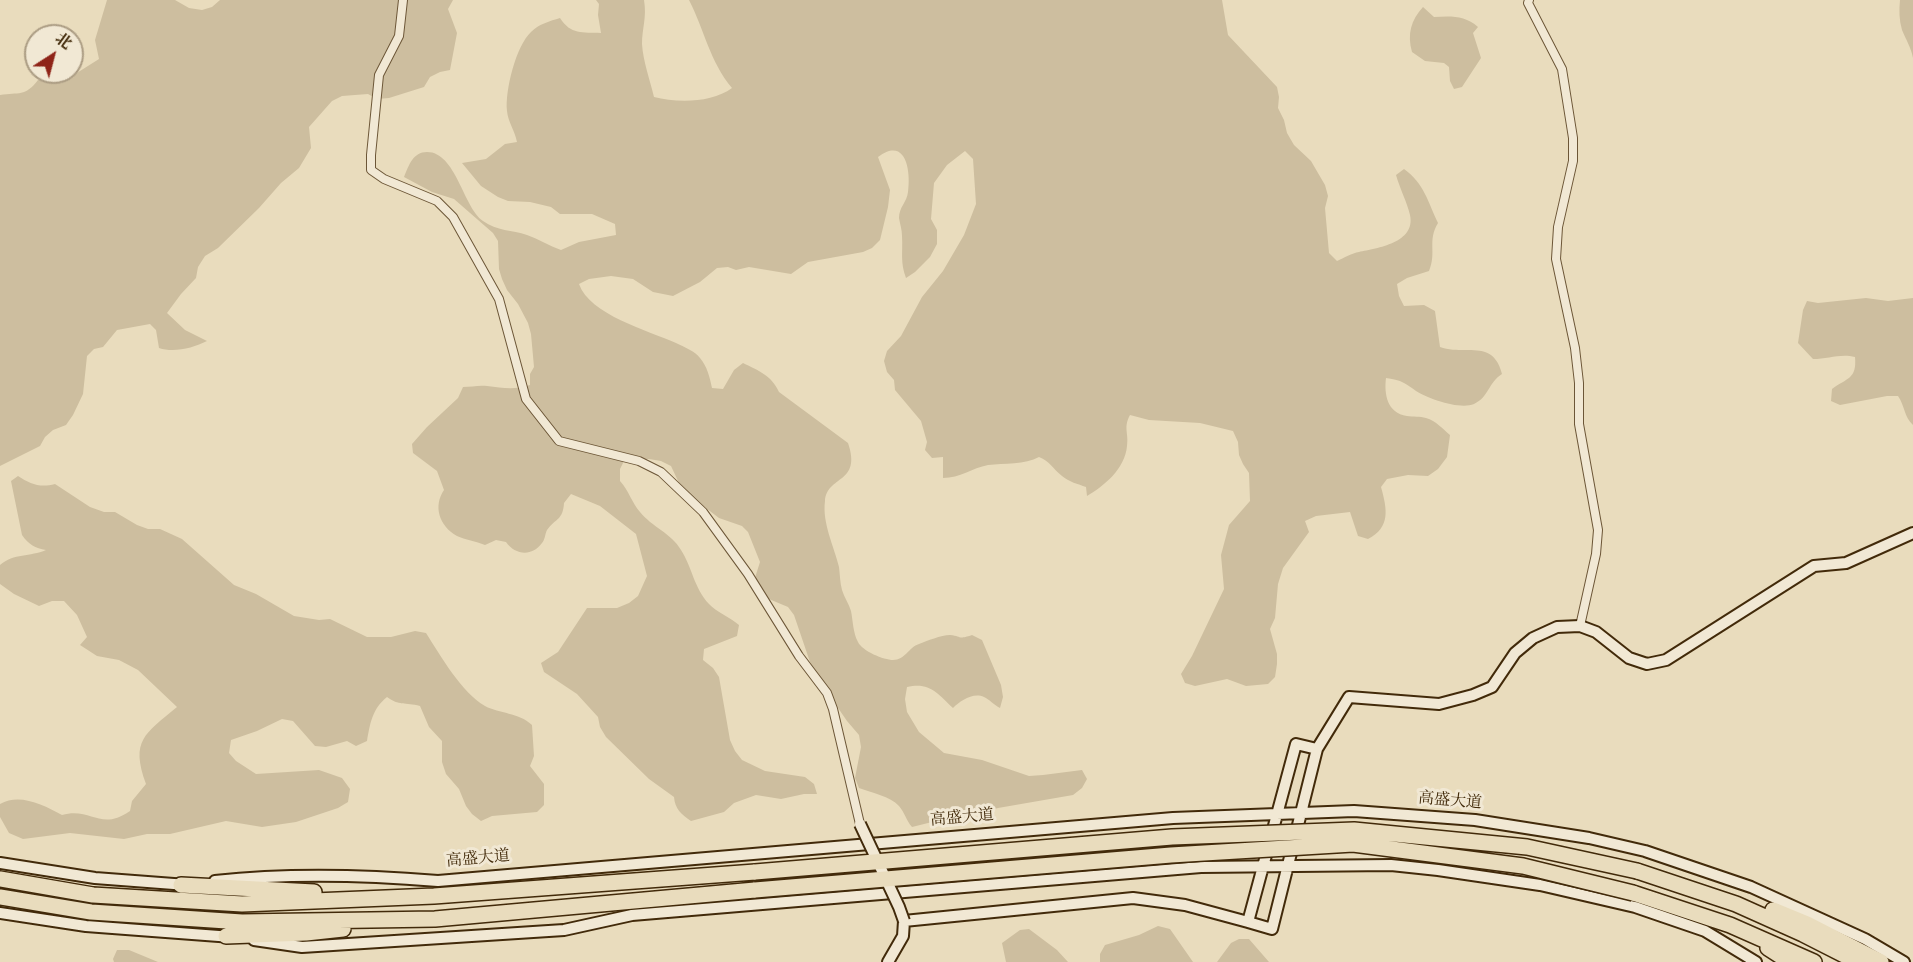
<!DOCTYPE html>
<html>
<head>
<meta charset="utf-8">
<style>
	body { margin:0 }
	#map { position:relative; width:1913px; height:962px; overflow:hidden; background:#e9dcbd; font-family:"IM FELL Great Primer","Noto Serif SC",serif }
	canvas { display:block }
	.north { position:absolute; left:24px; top:24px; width:60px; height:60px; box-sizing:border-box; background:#f1e8d4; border:2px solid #ab9c83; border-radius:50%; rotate:36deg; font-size:16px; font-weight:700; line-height:24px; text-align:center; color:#422a0a }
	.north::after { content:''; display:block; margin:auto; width:21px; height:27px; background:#8f2418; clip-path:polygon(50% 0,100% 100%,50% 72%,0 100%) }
</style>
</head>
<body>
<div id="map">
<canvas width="1913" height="962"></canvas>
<div class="north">北</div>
</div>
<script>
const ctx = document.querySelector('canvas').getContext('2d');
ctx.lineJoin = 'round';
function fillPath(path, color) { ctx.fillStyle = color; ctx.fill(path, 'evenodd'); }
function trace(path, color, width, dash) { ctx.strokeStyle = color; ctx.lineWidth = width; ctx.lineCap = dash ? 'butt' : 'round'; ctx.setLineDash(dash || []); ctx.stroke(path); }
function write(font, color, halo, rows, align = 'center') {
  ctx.font = font + ' "IM FELL Great Primer","Noto Serif SC",serif'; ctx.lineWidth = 6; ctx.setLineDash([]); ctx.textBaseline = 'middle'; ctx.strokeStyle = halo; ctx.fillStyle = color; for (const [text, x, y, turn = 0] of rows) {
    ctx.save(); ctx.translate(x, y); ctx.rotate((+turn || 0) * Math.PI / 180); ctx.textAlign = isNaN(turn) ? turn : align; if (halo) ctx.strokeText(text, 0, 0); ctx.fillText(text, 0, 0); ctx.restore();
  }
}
fillPath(new Path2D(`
	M 107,0 L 175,0 L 189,8 L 202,10 L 212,7 L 220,0 L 453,0 L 448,9 L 457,33 L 450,70 L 440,72 L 430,77 L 424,87 L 389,98 L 377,99 L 368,94 L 342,96 L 332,101 L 309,127 L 311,148 L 299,168 L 281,183 L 259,208 L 218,248 L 205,256 L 198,267 L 196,278 L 181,294 L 167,313 L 185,330 L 207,341 C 193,348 174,353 159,348 L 156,330 L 150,324 L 117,330 L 103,347 L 94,349 L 87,356 L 83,394 L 73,415 L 66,425 L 53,430 L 45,437 L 40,446 L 0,466 L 0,95 C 19,92 25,97 38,80 L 49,79 L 61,83 L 99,59 L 95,40 Z
	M 596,0 L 644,0 C 647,18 642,28 642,44 C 643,61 650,80 654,97 C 677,103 712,103 732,88 C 710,62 704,29 689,0 L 1222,0 L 1228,35 L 1277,87 L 1279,97 L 1278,108 L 1284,120 L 1287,133 L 1294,145 L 1311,161 L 1325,185 L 1328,196 L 1325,208 L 1329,253 L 1337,261 C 1344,258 1352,253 1359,252 C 1377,248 1416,243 1410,215 C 1407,202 1400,189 1396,175 L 1404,169 C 1424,183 1428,202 1438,223 C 1427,241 1437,252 1429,271 L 1407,278 L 1397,284 L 1399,296 L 1404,306 L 1424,305 L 1435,311 L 1440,347 C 1465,356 1493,338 1502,374 C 1488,383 1489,397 1474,404 C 1460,410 1429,399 1416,391 C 1412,388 1408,385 1404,383 C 1399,380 1392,379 1386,378 C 1384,394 1387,413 1407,416 C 1413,417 1420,416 1426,418 C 1436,421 1443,429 1450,435 L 1447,457 L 1438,469 L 1428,476 L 1408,475 L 1387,479 L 1381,487 C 1387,509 1391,527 1368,539 L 1358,536 L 1350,512 L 1316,516 L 1305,521 L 1309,532 L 1283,568 L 1278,584 L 1275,618 L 1270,629 L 1277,654 L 1277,664 L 1275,677 L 1268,684 L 1246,686 L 1227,679 L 1195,686 L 1185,683 L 1181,674 L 1192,656 L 1224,589 L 1221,555 L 1229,525 L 1250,501 L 1249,473 L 1243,464 L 1239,455 L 1238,442 L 1233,431 L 1200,423 L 1149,420 L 1130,415 C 1123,428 1129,433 1127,446 C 1125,469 1104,486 1087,496 L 1086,487 C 1078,484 1069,482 1062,476 C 1053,469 1050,461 1039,457 C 1025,465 1004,463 988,465 C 972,468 960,478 943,478 L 943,457 L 932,458 L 925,450 L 927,442 L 921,421 L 895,390 L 894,380 L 887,372 L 884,361 L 887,351 L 901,336 L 922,297 L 943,271 L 964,235 L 976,204 L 973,159 L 965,151 L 947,165 L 934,183 L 931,219 L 937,230 L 937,244 L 930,257 L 915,272 L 906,278 C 900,262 903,253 902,236 C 902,230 900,224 899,218 C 899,207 907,202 908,192 C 911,171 906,136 878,157 L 890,190 L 888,207 L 880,240 L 872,248 L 863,252 L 808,262 L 791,274 L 749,267 L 736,270 L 728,267 L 717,268 L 700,282 L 673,296 L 653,292 L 633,279 L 611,276 L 589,279 L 579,284 C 590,315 647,330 676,343 C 684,347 695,351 700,358 C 707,366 710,378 712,388 L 723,389 L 734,370 L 743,363 C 759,371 771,375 779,392 L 848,443 C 862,484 827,475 825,501 C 822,523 834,546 839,567 C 840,575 840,583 842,590 C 844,597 849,604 851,611 C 853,621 853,633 858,642 C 862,651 884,660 893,660 C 905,660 909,647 919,644 C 927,641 941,635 950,635 C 962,636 957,640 972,635 L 982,640 L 1001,685 L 1003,697 L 1000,708 C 994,705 989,699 984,697 C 973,692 960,701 953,708 C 937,693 930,682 907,687 L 905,699 L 907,712 L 919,732 L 944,753 L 982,760 L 1029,776 L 1043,775 L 1082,770 L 1087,779 L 1082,788 L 1073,795 L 998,808 L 975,814 L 957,822 L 944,824 L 932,822 L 912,827 C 906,820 905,813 899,806 C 890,796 872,793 859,788 L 855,778 L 861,747 L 859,735 L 847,721 L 823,686 L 810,662 L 794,615 L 788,607 L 757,594 L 753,584 L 760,562 L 748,532 L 742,526 L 719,518 L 694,499 L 679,483 L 671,466 L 661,461 L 649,459 L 625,459 L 620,469 L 620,481 C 629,491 632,503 640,512 C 652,527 671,533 681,550 C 692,567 694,588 709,604 C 716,612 730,617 739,625 L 737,636 L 704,649 L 703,660 L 713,668 L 719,677 L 730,740 L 735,751 L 742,760 L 765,771 L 805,777 L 814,784 L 817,794 L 804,794 L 781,799 L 756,795 L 734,803 L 724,812 L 691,821 C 681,814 675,809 674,797 L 649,779 L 606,737 L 600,727 L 598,717 L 577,694 L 544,672 L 541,663 L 558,652 L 587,608 L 617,608 L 629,603 L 638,596 L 647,576 L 636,534 L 600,506 L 571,494 L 564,503 C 563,520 556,518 547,530 C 545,534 545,540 542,543 C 532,557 515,555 506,542 L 496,540 L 485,545 C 476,541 465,540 457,536 C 439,526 433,506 444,490 L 437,471 L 413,453 L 412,444 L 427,427 L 458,398 L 463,387 C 471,387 479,385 487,386 C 503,388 515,390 530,385 L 530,374 L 534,367 L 531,334 L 528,323 L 518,304 L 507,290 L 502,279 L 499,269 L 498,241 L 493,233 L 454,199 L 432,192 L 404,177 C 409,165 413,152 427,152 C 456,152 463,207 483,221 C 497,231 512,230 527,235 C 539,239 549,246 561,250 L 579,242 L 616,235 L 615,224 L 592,214 L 560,214 L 551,207 L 530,202 L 508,201 L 498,197 L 481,186 L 462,163 L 486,159 L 505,144 L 517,142 C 515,131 508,122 507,111 C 505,90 516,46 531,32 C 539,24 550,21 560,18 C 571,35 582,32 601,33 L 598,15 L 599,4 Z
	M 1900,0 L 1913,0 L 1913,58 C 1911,47 1906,40 1902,30 C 1899,20 1899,10 1900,0 Z
	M 1423,7 L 1434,17 C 1450,16 1465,15 1478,27 L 1473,33 L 1481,58 L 1462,87 L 1454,89 L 1450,81 L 1449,67 L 1444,63 L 1425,61 L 1412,52 C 1407,34 1411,20 1423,7 Z
	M 1866,298 L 1888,301 L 1913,298 L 1913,425 C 1904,417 1905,406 1898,396 L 1887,396 L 1840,405 L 1831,401 L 1832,389 C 1847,378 1857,379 1855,357 C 1841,353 1828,359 1813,359 L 1798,343 L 1803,310 L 1807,301 L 1818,303 Z
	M 18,476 C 30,484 40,488 55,484 L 90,507 L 104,512 L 115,512 L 137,525 L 148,529 L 160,529 L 182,539 L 234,585 L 256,594 L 294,616 L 319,620 L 330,619 L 367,637 L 391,637 L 415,631 L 426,633 C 440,655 462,693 485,706 C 500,714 518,712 532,725 L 534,756 L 530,766 L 544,784 L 544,805 L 537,812 L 492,816 L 481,821 L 472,814 L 466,806 L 459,789 L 446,774 L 442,762 L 442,741 L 429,727 L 420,706 C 405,702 399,706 387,697 C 372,709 370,724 367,741 L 356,746 L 347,741 L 326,747 L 315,746 L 293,721 L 282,719 L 257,731 L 231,740 L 229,753 L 236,761 L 256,774 L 319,770 L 342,778 L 350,789 L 348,802 L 338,808 L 296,822 L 262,827 L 226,821 L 170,834 L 147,834 L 124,839 L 70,833 L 23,839 L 9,833 L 0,817 L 0,804 C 20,793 43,805 62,815 C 92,807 100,832 130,811 L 132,801 L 146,784 C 130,740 145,734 177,707 L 138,670 L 119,660 L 97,656 L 80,645 L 87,637 L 77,615 L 64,601 L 52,601 L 39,606 L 14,594 L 0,584 L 0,565 C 14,553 30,557 46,550 C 35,548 29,545 22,535 L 11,481 Z
	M 1158,926 L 1170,929 L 1193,962 L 1100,962 L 1100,954 L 1105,945 L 1139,935 Z
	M 1029,929 L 1057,950 L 1068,962 L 1006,962 L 1002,943 L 1020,930 Z
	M 1239,939 L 1249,939 L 1269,962 L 1217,962 L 1231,943 Z
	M 117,950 L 129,950 L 158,962 L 114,962 L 113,959 Z`), '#cdbe9f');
const street = new Path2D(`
	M 403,0 L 399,36 L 379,75 L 371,155 L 371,170 L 384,179 L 437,201 L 453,217 L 499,299 L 526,399 L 559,441 L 639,461 L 661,472 L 703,512 L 748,574 L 799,656 L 827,693 L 833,709 L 860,824
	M 1529,0 L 1528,3 L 1562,69 L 1573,138 L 1573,161 L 1558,227 L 1556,259 L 1575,348 L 1579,383 L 1579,424 L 1598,530 L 1596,554 L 1580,626`);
const secondary = new Path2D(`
	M 1296,744 L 1317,749 L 1272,929 L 1248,922 Z
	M 1317,749 L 1349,697 L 1439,704 L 1473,695 L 1492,687 L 1515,653 L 1533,638 L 1557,627 L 1580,626 L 1596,632 L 1629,658 L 1647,664 L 1666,660 L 1814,566 L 1846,563 L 1913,533
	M 0,863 L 95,878 L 187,885
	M 215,881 C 288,873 365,875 438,881 L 1173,818 L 1354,811 L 1475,820 L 1589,838 L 1645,851 L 1751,887 L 1865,939 L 1904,962
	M 0,913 L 86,926 L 232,937
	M 254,940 L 302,947 L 564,930 L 632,915 L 1201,867 L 1391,865 L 1438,870 L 1540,885 L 1635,907 L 1705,931 L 1756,962
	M 888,962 L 903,936 L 904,921 L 1133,898 L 1185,905 L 1248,922`);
const highway = new Path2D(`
	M 1637,871 L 1736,904 L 1803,934 L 1858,962
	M 0,879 L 93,895 L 242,904 L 434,896 L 755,872
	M 181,885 L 314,892
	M 1633,893 L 1730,925 L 1814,962
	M 0,897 L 91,912 L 242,922 L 435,919 L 755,890
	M 1773,910 L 1807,924 L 1881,962
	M 226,936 L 306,933 L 343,929
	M 1768,948 L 1790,962`);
trace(street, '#6c5637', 10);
trace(secondary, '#422a0a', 14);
trace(highway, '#422a0a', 18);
trace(street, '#f1e8d4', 8);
trace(secondary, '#f1e8d4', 10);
trace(highway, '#e9dcbd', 15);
const secondaryBridge = new Path2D(`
	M 860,824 L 899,907 L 904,921`);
const highwayBridge = new Path2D(`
	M 755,872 L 1172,837 L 1354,830 L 1527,847 L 1637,871
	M 755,890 L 1171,855 L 1353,844 L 1523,866 L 1633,893`);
trace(secondaryBridge, '#422a0a', 14, []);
trace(highwayBridge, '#422a0a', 18, []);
trace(secondaryBridge, '#f1e8d4', 10);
trace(highwayBridge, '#e9dcbd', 15);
write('16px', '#422a0a', '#f1e8d4', [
	["高盛大道",1450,801,5],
	["高盛大道",962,818,-5],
	["高盛大道",478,859,-5]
]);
</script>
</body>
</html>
